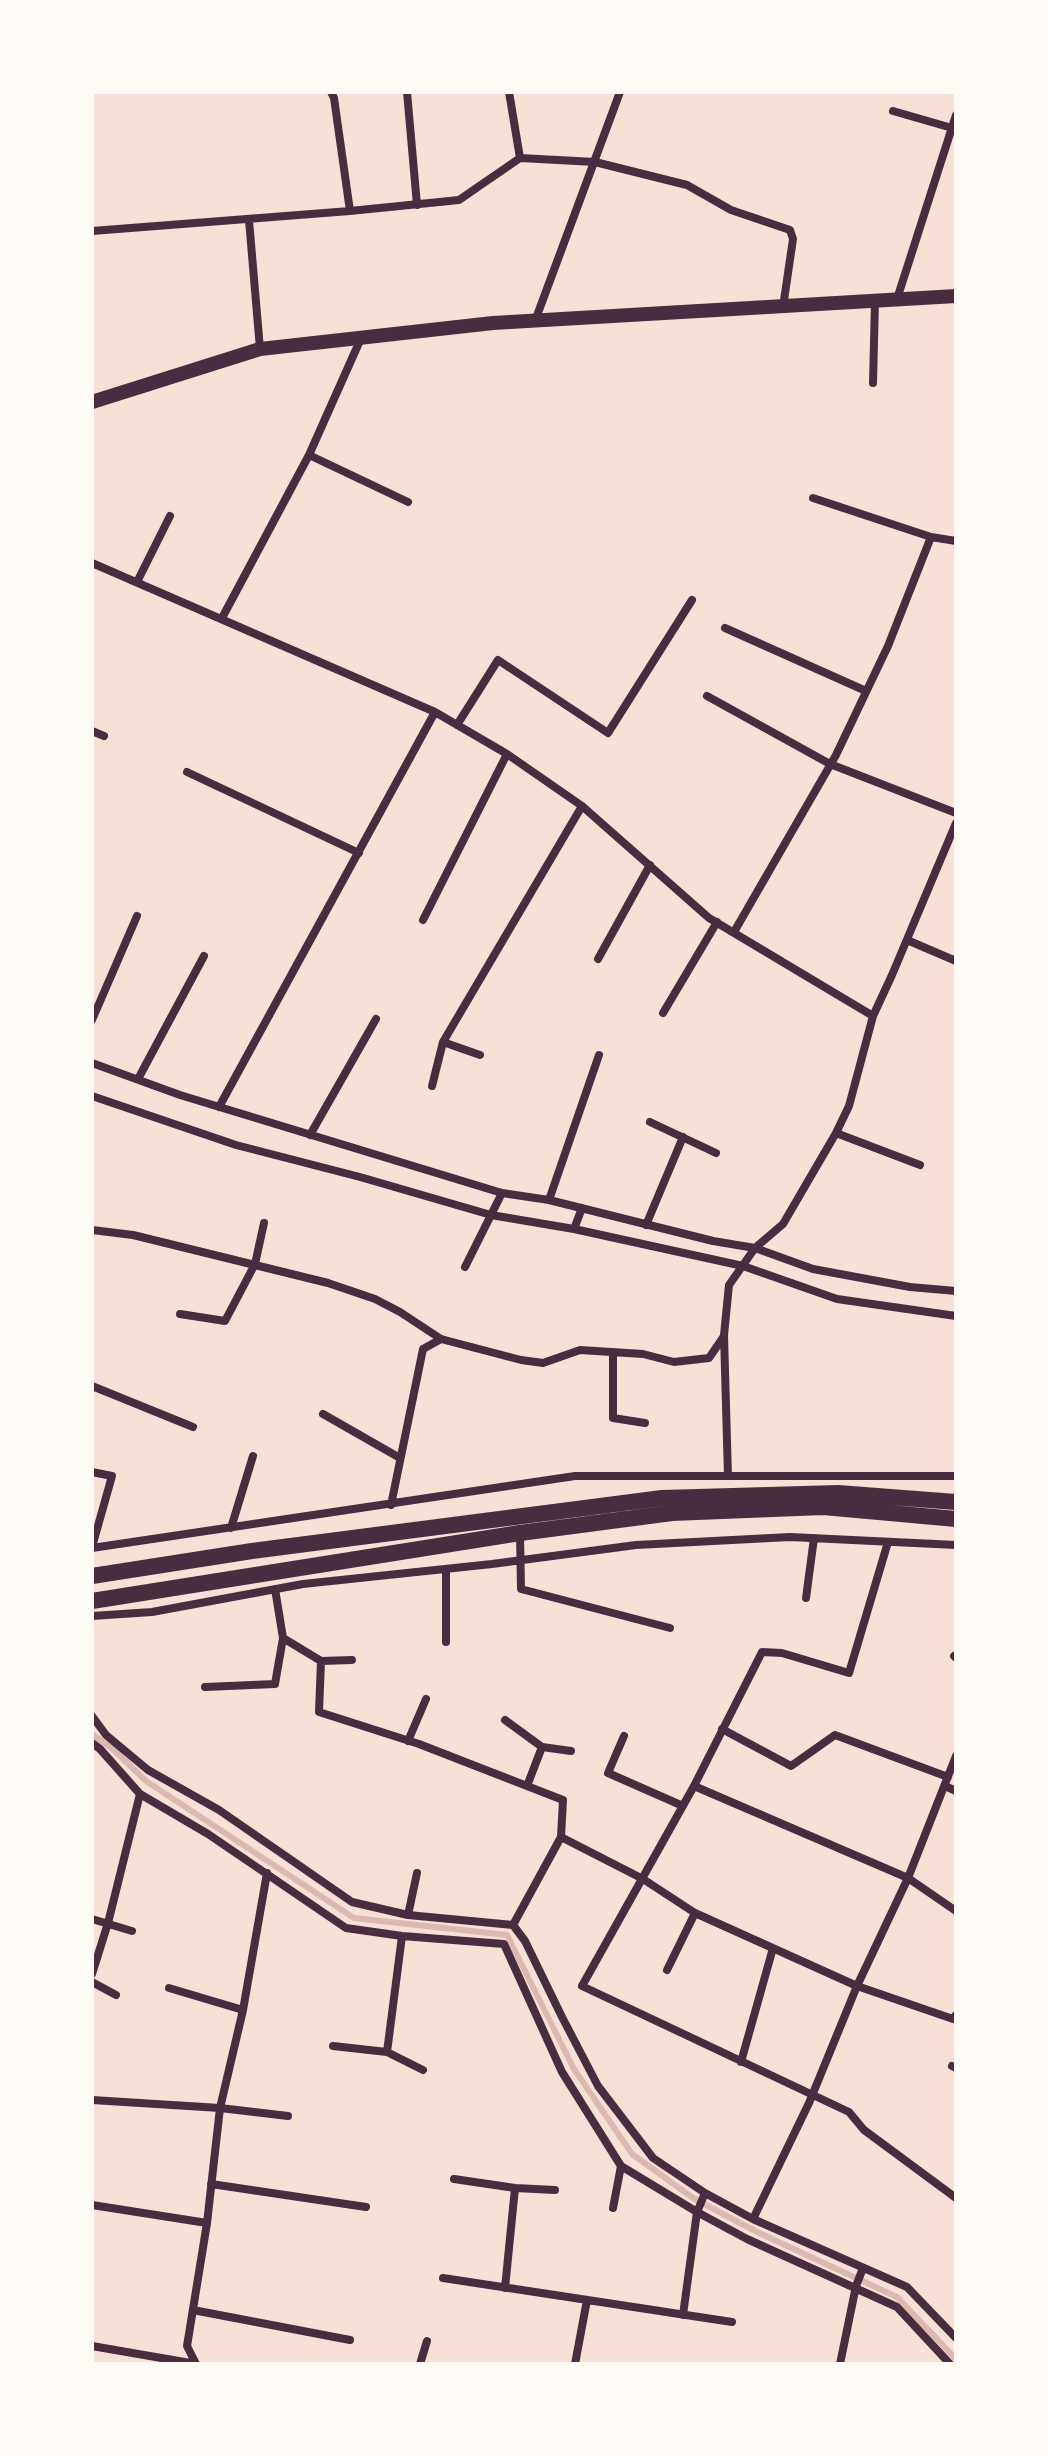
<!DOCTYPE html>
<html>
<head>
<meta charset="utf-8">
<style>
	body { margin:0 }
	#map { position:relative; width:1048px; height:2456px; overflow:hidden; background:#f7e1d7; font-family:"IBM Plex Sans",sans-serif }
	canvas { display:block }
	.frame { position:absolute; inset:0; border:94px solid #fffaf5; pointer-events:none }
</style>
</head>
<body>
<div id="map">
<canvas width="1048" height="2456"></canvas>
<div class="frame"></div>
</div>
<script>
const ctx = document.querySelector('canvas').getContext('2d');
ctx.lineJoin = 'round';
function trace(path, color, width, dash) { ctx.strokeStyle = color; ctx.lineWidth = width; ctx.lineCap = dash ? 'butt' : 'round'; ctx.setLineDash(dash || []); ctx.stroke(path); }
trace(new Path2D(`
	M 92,1734 L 114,1750 L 146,1781 L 354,1918 L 507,1935 L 574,2069 L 632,2154 L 693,2198 L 757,2232 L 897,2297 L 956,2359`), '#dcb8b0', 6);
trace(new Path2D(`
	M 331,92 L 334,98 L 350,211
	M 407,92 L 417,205
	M 509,92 L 520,158
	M 893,111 L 952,128
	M 249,220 L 260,349
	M 92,231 L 350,211 L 459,200 L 520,158 L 595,162 L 687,185 L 731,210 L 790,230 L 793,239 L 783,307
	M 897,299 L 956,115
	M 535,321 L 620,92
	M 873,383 L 875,301
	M 309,455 L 408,502
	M 813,498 L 931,537 L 956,541
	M 92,563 L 435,712 L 507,754 L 582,806 L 709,918 L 873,1016
	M 137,582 L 170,516
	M 222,618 L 309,455 L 362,336
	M 725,628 L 866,691
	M 707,696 L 830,764 L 956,813
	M 457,725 L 498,660 L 608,733 L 692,600
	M 92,731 L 104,736
	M 187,772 L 359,853
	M 423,920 L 507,754
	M 734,932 L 836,755 L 888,646 L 931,537
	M 907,940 L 956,961
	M 598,959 L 650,865
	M 663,1013 L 717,922
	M 92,1020 L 137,916
	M 443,1042 L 480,1055
	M 92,1063 L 180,1095 L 502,1193 L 549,1200 L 713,1241 L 755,1248 L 813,1269 L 910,1287 L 956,1291
	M 138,1079 L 204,956
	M 432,1086 L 443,1042 L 582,806
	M 92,1096 L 236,1145 L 360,1177 L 491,1215 L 574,1229 L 743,1266 L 837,1299 L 956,1316
	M 219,1107 L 435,712
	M 650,1122 L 716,1153
	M 836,1133 L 920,1165
	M 310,1135 L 376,1019
	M 549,1200 L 599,1055
	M 646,1225 L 683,1137
	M 574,1229 L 582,1208
	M 92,1230 L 133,1235 L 328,1283 L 375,1299 L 400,1312 L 441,1339 L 521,1360 L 543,1363 L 580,1350 L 643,1354 L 674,1362 L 709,1358 L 724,1336
	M 465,1267 L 502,1193
	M 180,1314 L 225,1321 L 255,1264 L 264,1223
	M 613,1352 L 613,1418 L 645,1423
	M 92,1386 L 193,1427
	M 323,1414 L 400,1458
	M 92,1472 L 112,1476 L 92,1547
	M 728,1476 L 724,1335 L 729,1285 L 755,1248 L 783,1224 L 836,1133 L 849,1106 L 873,1016 L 892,975 L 956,823
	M 391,1505 L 423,1349 L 441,1339
	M 231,1528 L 253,1456
	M 520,1533 L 521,1589 L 670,1628
	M 888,1542 L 849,1673 L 782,1653 L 762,1652 L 694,1786 L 582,1986 L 849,2112 L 864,2130 L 956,2198
	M 92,1548 L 575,1476 L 956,1476
	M 446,1569 L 446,1642
	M 275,1589 L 283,1638 L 321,1661 L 319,1712 L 419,1744 L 563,1800 L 561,1837 L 513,1925
	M 806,1598 L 814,1538
	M 92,1616 L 152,1612 L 303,1584 L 492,1564 L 636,1545 L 790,1537 L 956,1545
	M 954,1656 L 956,1658
	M 321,1661 L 352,1660
	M 205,1687 L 275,1684 L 283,1638
	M 92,1716 L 106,1735 L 148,1770 L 219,1810 L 352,1902 L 408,1915 L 513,1925 L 525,1941 L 562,2017 L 598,2086 L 653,2158 L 705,2193 L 753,2219 L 907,2287 L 956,2338
	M 505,1720 L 542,1747 L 571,1751
	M 722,1729 L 791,1766 L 835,1735 L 948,1777
	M 624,1736 L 608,1773 L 683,1806
	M 408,1741 L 426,1699
	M 92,1743 L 100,1749 L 140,1794 L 208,1834 L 346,1928 L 402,1936 L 504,1944 L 562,2072 L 621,2166 L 697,2212 L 747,2239 L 897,2307 L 950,2364
	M 527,1786 L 542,1747
	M 694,1786 L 908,1878 L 956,1911
	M 945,1786 L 956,1791
	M 561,1837 L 643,1879 L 695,1913 L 857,1986 L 953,2019 L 956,2015
	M 408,1915 L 417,1873
	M 92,1919 L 132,1931
	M 667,1970 L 695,1913
	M 92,1974 L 108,1923 L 140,1794
	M 92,1982 L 116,1995
	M 169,1988 L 243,2010
	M 333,2046 L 387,2052 L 423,2070
	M 387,2052 L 402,1936
	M 741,2062 L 773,1948
	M 952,2066 L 956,2068
	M 92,2100 L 220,2108 L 288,2116
	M 454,2179 L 515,2188 L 555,2190
	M 211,2184 L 366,2207
	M 92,2205 L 207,2223
	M 613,2208 L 621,2166
	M 753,2219 L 809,2103 L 857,1986 L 908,1878 L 956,1756
	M 443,2278 L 732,2322
	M 505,2288 L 515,2188
	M 193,2310 L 350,2340
	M 683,2315 L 697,2212 L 705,2193
	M 92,2346 L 196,2364
	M 196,2364 L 187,2346 L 207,2223 L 220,2108 L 243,2010 L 267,1873
	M 420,2364 L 427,2341
	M 575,2364 L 587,2300
	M 840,2364 L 856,2286 L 863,2268`), '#4a2c40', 8);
trace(new Path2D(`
	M 92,402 L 260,349 L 493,323 L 956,296`), '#4a2c40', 14);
trace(new Path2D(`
	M 92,1576 L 252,1551 L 662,1498 L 838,1493 L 956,1502
	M 92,1601 L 520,1533 L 672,1513 L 823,1507 L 956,1519`), '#4a2c40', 16);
</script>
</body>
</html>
